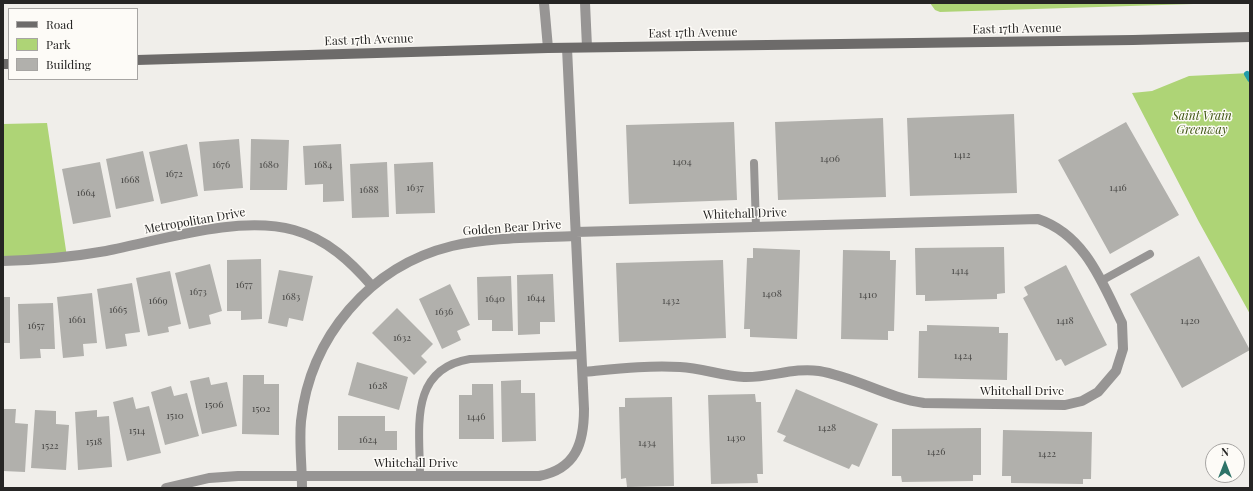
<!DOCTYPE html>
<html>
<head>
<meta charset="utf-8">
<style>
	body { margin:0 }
	#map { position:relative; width:1253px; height:491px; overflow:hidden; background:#f0eeea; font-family:"Playfair Display",serif }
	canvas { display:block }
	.frame { position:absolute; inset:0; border:4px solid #262524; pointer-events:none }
	.legend { position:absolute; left:8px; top:8px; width:130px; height:72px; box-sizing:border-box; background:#fdfbf7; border:1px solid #a7a5a3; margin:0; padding:5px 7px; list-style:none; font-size:12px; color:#262524 }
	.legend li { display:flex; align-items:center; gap:8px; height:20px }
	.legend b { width:20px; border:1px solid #a7a5a3 }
	.north { position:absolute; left:1205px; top:443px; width:40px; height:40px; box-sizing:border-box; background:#fdfbf7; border:1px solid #a7a5a3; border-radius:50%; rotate:0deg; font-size:11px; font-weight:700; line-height:16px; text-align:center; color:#262524 }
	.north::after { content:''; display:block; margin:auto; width:14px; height:18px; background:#2e7368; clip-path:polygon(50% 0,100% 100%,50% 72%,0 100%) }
</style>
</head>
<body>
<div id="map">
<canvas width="1253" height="491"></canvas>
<div class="frame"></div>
<ul class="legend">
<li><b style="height:5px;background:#6d6b6a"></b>Road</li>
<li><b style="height:11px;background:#aed476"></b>Park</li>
<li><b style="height:11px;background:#b1b0ac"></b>Building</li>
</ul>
<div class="north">N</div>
</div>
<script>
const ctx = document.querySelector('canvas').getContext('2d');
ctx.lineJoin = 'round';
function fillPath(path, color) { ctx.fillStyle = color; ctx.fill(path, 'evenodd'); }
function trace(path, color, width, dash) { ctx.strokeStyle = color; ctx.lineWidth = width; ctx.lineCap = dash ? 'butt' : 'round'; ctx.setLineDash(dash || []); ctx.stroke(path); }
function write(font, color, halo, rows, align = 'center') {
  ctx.font = font + ' "Playfair Display",serif'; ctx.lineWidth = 3; ctx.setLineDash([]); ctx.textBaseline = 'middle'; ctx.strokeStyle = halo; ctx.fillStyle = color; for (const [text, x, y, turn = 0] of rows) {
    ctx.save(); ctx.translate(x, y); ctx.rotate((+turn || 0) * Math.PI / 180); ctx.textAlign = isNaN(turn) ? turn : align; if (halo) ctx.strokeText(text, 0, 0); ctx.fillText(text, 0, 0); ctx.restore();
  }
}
fillPath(new Path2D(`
	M 930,3 L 1225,3 L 940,12 L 935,10 Z
	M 1250,73 L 1250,314 L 1199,222 L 1132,93 L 1152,91 L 1189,76 Z
	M 47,123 L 67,257 L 3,261 L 3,124 Z`), '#aed476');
trace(new Path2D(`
	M 1247,74 L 1250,79`), '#229ca9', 6);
fillPath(new Path2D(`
	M 1014,114 L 1017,193 L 910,196 L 907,118 Z
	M 883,118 L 886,197 L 778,200 L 775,122 Z
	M 734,122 L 737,200 L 629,204 L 626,125 Z
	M 1126,122 L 1179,215 L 1110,254 L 1058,160 Z
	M 239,139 L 243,188 L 204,191 L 199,142 Z
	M 251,139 L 289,140 L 287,190 L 250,190 Z
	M 187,144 L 198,196 L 161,204 L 149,152 Z
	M 341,144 L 344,201 L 323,202 L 323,184 L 305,185 L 303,146 Z
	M 143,151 L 154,201 L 116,209 L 106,159 Z
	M 100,162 L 111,217 L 73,224 L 62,169 Z
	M 387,162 L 389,217 L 352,218 L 350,164 Z
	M 433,162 L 435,213 L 396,214 L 394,164 Z
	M 1004,247 L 1005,293 L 997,294 L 997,299 L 925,301 L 925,295 L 916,295 L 915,248 Z
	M 753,248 L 800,250 L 797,339 L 750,337 L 750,329 L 744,329 L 747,258 L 753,258 Z
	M 843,250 L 890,251 L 890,260 L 896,260 L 894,331 L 888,331 L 888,340 L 841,339 Z
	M 1199,256 L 1250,350 L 1182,388 L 1130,294 Z
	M 261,259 L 262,319 L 241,320 L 241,311 L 227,311 L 227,260 Z
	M 723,260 L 726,338 L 619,342 L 616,263 Z
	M 210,264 L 222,311 L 209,315 L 211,324 L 189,329 L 175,273 Z
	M 1066,265 L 1107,345 L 1065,366 L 1061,359 L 1056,361 L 1023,298 L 1028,295 L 1024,287 Z
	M 279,270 L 313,276 L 303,321 L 289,318 L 287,327 L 268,323 Z
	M 170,271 L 181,324 L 168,327 L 169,332 L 148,336 L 136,278 Z
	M 553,274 L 555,322 L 540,322 L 540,334 L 518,335 L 517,275 Z
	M 511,276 L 513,331 L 492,331 L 492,320 L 478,320 L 477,277 Z
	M 132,283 L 140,332 L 125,334 L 127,346 L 106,349 L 97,289 Z
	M 450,284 L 470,325 L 457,331 L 461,340 L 442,349 L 419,299 Z
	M 92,293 L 97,343 L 83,344 L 84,356 L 63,358 L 57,297 Z
	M 3,297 L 10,297 L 10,343 L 3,343 Z
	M 53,303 L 55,349 L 40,349 L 41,358 L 20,359 L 18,304 Z
	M 397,308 L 433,344 L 421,356 L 427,362 L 414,375 L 372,333 Z
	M 927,325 L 999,327 L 999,333 L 1008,333 L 1007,380 L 918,378 L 919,331 L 927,331 Z
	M 357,362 L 408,377 L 399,410 L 348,395 Z
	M 243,375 L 264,375 L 264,384 L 279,384 L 279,435 L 242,434 Z
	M 209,377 L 211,385 L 227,382 L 237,426 L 202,434 L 190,381 Z
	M 521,380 L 521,393 L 535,393 L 536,441 L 502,442 L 501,381 Z
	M 472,384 L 493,384 L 494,439 L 459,439 L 459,395 L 472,395 Z
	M 171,386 L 174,396 L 187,393 L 199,436 L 165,445 L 151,392 Z
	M 796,389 L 878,424 L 859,467 L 852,464 L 849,469 L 783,441 L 786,436 L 777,432 Z
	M 755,394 L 756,402 L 761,402 L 763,474 L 757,474 L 758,483 L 711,484 L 708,395 Z
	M 133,397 L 136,409 L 149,406 L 161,453 L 127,461 L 113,402 Z
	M 672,397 L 674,486 L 627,487 L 626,478 L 621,479 L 619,407 L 625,407 L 625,398 Z
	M 3,409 L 16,409 L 15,423 L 28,424 L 25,472 L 3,471 Z
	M 35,410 L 56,411 L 56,424 L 69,425 L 66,470 L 31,468 Z
	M 97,410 L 97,417 L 109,416 L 112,467 L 78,470 L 75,412 Z
	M 338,416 L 385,416 L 385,431 L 397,431 L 397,450 L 338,450 Z
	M 981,428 L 981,475 L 973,475 L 973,481 L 902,482 L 901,476 L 892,476 L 892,429 Z
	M 1003,430 L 1092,432 L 1091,479 L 1083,479 L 1083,484 L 1011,483 L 1011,476 L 1002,476 Z`), '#b1b0ac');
trace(new Path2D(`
	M 754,163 L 756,227
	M 1101,281 L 1150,254
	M 420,476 C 420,429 408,369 470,359 L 582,355`), '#979594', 8);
trace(new Path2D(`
	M 544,3 L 548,48
	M 585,3 L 587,47
	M 576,232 L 1038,219 C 1085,235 1102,282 1122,323 L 1123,349 L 1116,371 L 1098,392 L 1082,401 L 1065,405 L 924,403 C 888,398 855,377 819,371 C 794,367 769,378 744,377 C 722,376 702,368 680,367 C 648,365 615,369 583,372
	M 3,261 C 38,260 72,257 106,251 C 163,240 238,215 294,230 C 327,239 351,262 372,286
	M 166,488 L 209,478 L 238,476 L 539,476 C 576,469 584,443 584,409 L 567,48
	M 302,488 C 302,466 299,443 301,421 C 310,337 370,266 452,246 C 492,237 535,238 576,236`), '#979594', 10);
trace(new Path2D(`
	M 137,60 L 548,48 L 1133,40 L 1250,37
	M 3,64 L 9,64`), '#6d6b6a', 10);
write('10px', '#494846', null, [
	["1412",962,155],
	["1406",830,159],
	["1404",682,162],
	["1676",221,165],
	["1680",269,165],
	["1684",323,165],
	["1672",174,174],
	["1668",130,180],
	["1637",415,188],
	["1416",1118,188],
	["1688",369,190],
	["1664",86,193],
	["1414",960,271],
	["1677",244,285],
	["1673",198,292],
	["1408",772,294],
	["1410",868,295],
	["1683",291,297],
	["1644",536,298],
	["1640",495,299],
	["1669",158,301],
	["1432",671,301],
	["1665",118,310],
	["1636",444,312],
	["1661",77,320],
	["1418",1065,321],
	["1420",1190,321],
	["1657",36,326],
	["1632",402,338],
	["1424",963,356],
	["1628",378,386],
	["1506",214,405],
	["1502",261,409],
	["1510",175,416],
	["1446",476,417],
	["1428",827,428],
	["1514",137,431],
	["1430",736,438],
	["1624",368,440],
	["1518",94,442],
	["1434",647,443],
	["1522",50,446],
	["1426",936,452],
	["1422",1047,454]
]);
write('12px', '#262524', '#fdfbf7', [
	["East 17th Avenue",1017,29,-1],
	["East 17th Avenue",693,33,-1],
	["East 17th Avenue",369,40,-2],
	["Whitehall Drive",745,214,-2],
	["Metropolitan Drive",195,221,-10],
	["Golden Bear Drive",512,228,-4],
	["Whitehall Drive",1022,391],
	["Whitehall Drive",416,463]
]);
write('italic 12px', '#3d5410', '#fdfbf7', [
	["Saint Vrain",1202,116],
	["Greenway",1202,130]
]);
</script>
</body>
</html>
